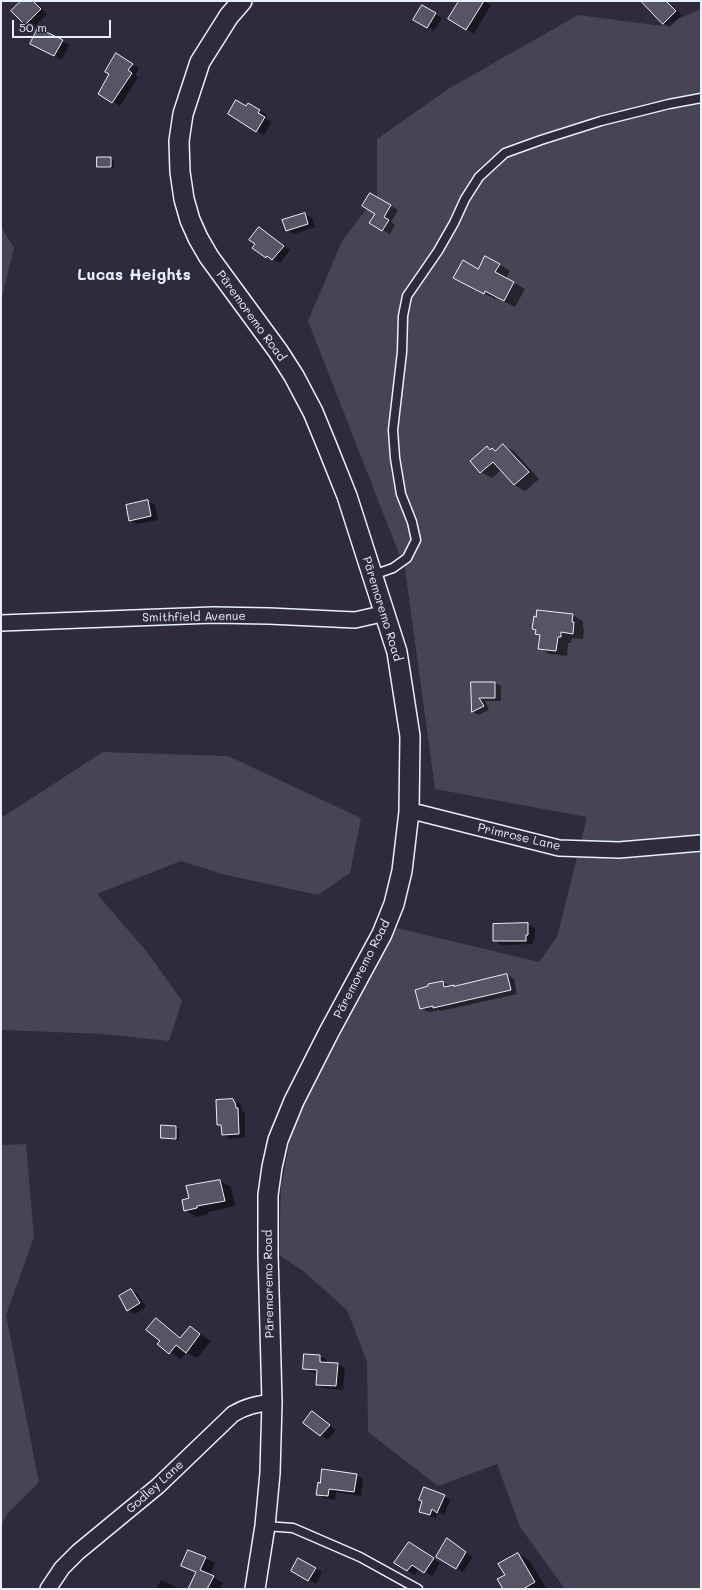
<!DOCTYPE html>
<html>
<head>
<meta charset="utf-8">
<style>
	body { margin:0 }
	#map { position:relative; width:702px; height:1590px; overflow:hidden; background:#2f2a3d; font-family:Mali,sans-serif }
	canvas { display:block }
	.frame { position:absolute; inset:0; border:2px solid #e8f1f8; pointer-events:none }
	.scale { position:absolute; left:12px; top:20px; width:99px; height:18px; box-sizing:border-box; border:2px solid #e8f1f8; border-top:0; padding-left:5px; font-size:12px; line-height:14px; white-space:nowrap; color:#e8f1f8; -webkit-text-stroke:3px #2f2a3d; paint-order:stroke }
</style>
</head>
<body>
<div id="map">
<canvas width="702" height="1590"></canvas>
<div class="frame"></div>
<div class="scale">50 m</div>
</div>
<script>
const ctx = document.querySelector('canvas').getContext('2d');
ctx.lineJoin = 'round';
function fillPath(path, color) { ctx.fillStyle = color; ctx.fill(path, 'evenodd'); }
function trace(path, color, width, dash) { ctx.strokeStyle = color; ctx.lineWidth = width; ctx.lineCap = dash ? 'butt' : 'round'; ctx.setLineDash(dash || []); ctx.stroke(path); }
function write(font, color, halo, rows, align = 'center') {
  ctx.font = font + ' Mali,sans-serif'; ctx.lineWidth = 3; ctx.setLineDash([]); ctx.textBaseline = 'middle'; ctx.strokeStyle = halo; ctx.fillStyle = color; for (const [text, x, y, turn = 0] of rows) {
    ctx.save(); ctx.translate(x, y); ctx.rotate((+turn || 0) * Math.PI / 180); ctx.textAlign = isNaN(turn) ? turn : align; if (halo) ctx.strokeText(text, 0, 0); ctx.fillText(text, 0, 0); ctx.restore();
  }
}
fillPath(new Path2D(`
	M 701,9 L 701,1589 L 565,1589 L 520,1527 L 497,1464 L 438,1486 L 368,1432 L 367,1362 L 347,1310 L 303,1271 L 279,1255 L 281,1186 L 291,1135 L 312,1087 L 397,928 L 539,962 L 557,937 L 587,817 L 435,789 L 405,569 L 308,321 L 342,241 L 377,195 L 377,139 L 448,89 L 578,15 L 662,26 Z
	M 1,227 L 14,248 L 1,301 Z
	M 103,752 L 228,756 L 361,818 L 350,873 L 318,895 L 222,874 L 181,861 L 97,894 L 147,952 L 182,1001 L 169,1041 L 103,1034 L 1,1030 L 1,818 Z
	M 26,1144 L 34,1237 L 6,1315 L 39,1482 L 8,1513 L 1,1525 L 1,1145 Z`), '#464455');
fillPath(new Path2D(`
	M 22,1 L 35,1 L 47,14 L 33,28 L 26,24 Z
	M 460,1 L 484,1 L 491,5 L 474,34 L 449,18 Z
	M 642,1 L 671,1 L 669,3 L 682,15 L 670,27 L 663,23 Z
	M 422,6 L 442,18 L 434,31 L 415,20 Z
	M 62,41 L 69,45 L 62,60 L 38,48 Z
	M 124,59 L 139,68 L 135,75 L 138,77 L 120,106 L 99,93 Z
	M 249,104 L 267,115 L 265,118 L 271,122 L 264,135 L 257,131 L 247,107 Z
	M 111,158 L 114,160 L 114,168 L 101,168 L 98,166 Z
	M 370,194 L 398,210 L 391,222 L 395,225 L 390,234 L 371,223 L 376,214 Z
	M 305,214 L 312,218 L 315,227 L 294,234 L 287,230 Z
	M 259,228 L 290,250 L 280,263 L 266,257 L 256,244 Z
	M 499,264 L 510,271 L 506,278 L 525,289 L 515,307 L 496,297 L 495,299 L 465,284 L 478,270 Z
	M 503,445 L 514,451 L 539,479 L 525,491 L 515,485 L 501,470 L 492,478 L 481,472 L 487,447 L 496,452 Z
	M 148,501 L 155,505 L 158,520 L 137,524 L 130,520 Z
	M 573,615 L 583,621 L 583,628 L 584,629 L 583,639 L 572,638 L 571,643 L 568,643 L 567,656 L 550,654 L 539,648 L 541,636 L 537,634 L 537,631 L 533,629 Z
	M 495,683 L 501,686 L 501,701 L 485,701 L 489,710 L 479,715 L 473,712 L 472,684 Z
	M 494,924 L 528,924 L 535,928 L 535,939 L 533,939 L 533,944 L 501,945 L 494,940 Z
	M 507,975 L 514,979 L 517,994 L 441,1011 L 439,1010 L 428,1012 L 421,1008 L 442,982 L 450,986 L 455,987 Z
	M 233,1100 L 240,1104 L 243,1112 L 245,1113 L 245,1137 L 230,1139 L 223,1135 L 222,1127 L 218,1124 Z
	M 162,1126 L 176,1127 L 179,1129 L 179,1140 L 165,1139 L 162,1137 Z
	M 220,1181 L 231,1187 L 235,1206 L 208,1212 L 208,1214 L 196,1217 L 185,1210 L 190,1199 L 188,1187 Z
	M 131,1290 L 138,1294 L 146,1307 L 135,1314 L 128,1310 Z
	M 156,1320 L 167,1326 L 181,1338 L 190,1327 L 211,1341 L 197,1358 L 186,1352 L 181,1359 L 159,1344 L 161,1341 Z
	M 320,1356 L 327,1360 L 327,1363 L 338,1364 L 345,1368 L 343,1390 L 324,1388 L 317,1384 L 318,1373 L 311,1372 L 304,1368 Z
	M 319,1417 L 336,1430 L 328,1440 L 304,1423 Z
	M 356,1475 L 363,1479 L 361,1496 L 336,1492 L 335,1500 L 324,1498 L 317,1494 L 321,1484 Z
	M 444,1496 L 450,1500 L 444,1515 L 438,1512 L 436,1518 L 420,1512 Z
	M 454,1544 L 473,1557 L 463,1572 L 437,1556 Z
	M 417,1547 L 440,1563 L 432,1576 L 419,1568 L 415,1575 L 396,1563 Z
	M 518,1554 L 529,1560 L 546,1588 L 504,1589 L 506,1575 Z
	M 205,1558 L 215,1563 L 210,1575 L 223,1583 L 220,1589 L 189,1589 L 197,1573 L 182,1566 Z
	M 298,1559 L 322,1572 L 316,1584 L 292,1570 Z
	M 161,1580 L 180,1589 L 156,1589 Z`), '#0007');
const building = new Path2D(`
	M 21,1 L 33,1 L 41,9 L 25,25 L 11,11 Z
	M 459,1 L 484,1 L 466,30 L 448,19 Z
	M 641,1 L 666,1 L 676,11 L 663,24 Z
	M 422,5 L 436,13 L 427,28 L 413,20 Z
	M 38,28 L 63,40 L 54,56 L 30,44 Z
	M 116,53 L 133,64 L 128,70 L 132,73 L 112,103 L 98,94 L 109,74 L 105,72 Z
	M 236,100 L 246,106 L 248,103 L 260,110 L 258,113 L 265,117 L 256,132 L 228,114 Z
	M 97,157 L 111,157 L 111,167 L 97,167 Z
	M 370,193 L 391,205 L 384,217 L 389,220 L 382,231 L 369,223 L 375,214 L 362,206 Z
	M 305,213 L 308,224 L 286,231 L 282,220 Z
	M 259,227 L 284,246 L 272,260 L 267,256 L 266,258 L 252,248 L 255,244 L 249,240 Z
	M 485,256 L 500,264 L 495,272 L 514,282 L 504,301 L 485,291 L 484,294 L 453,278 L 463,260 L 478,269 Z
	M 503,444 L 529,472 L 514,485 L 493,462 L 480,473 L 470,461 L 487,446 L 490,450 L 492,448 L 495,451 Z
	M 148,500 L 151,516 L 129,521 L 126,505 Z
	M 537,610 L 573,614 L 572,622 L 574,622 L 573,634 L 561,632 L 561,637 L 558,637 L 556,651 L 538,649 L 540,635 L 535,634 L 536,630 L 532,629 L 534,616 L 536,617 Z
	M 471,682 L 495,682 L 495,698 L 479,698 L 484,706 L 472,712 Z
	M 528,923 L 528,935 L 526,935 L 526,941 L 493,941 L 493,924 Z
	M 507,974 L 511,990 L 433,1008 L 433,1006 L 420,1009 L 415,990 L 428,986 L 428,984 L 443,981 L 444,987 L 454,985 L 454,986 Z
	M 233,1099 L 234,1102 L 235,1102 L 236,1108 L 238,1108 L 239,1134 L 222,1135 L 221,1125 L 217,1125 L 216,1100 Z
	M 161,1125 L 176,1126 L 176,1139 L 161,1138 Z
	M 220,1180 L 225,1201 L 197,1206 L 197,1208 L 184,1211 L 182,1200 L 189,1198 L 186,1186 Z
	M 131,1289 L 140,1303 L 127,1311 L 119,1296 Z
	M 156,1318 L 180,1338 L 190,1326 L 200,1334 L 186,1353 L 176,1345 L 169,1354 L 157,1344 L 160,1341 L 146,1330 Z
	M 304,1354 L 320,1355 L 320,1362 L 338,1363 L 336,1386 L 316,1385 L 317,1370 L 303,1369 Z
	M 312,1411 L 330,1425 L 320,1436 L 303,1423 Z
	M 322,1469 L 357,1474 L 354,1492 L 329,1489 L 328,1496 L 316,1495 L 318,1482 L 320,1483 Z
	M 424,1487 L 445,1495 L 437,1513 L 432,1509 L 430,1515 L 419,1512 L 422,1501 L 419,1500 Z
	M 447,1538 L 466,1552 L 456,1569 L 436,1557 Z
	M 409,1542 L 434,1558 L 424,1573 L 412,1565 L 407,1571 L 394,1563 Z
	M 188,1550 L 206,1557 L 200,1570 L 214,1576 L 207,1589 L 188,1589 L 196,1572 L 181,1566 Z
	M 518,1553 L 535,1582 L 523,1589 L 503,1589 L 497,1579 L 505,1575 L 498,1564 Z
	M 298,1558 L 316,1568 L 308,1581 L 291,1571 Z`);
fillPath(building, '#575565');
trace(building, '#e8f1f8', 1);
const service = new Path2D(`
	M 373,575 L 393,568 L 407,558 L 416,540 L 412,522 L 401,494 L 395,458 L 393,430 L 402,352 L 403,316 L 407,296 L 438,251 L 454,223 L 465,199 L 479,177 L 505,153 L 541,140 L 601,121 L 669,104 L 701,98
	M 265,1526 L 293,1528 L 360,1557 L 418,1589`);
const minor = new Path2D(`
	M 1,623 L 213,615 L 269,616 L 355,620 L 386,613
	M 409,812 L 420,813 L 559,848 L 619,850 L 701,843
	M 48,1589 L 62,1568 L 78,1552 L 158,1486 L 233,1414 C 246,1406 258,1404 272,1402`);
const tertiary = new Path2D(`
	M 242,1 L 229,16 L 200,62 L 183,114 L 179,141 L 180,172 L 184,199 L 190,220 L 198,238 L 209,257 L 278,351 L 294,376 L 313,412 L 327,446 L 347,496 L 397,652 L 410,736 L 409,812 L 402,871 L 394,904 L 382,934 L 329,1032 L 294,1101 L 278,1140 L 272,1167 L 268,1195 L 268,1254 L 272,1402 L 270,1473 L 265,1526 L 255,1589`);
trace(service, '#e8f1f8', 11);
trace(minor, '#e8f1f8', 18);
trace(tertiary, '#e8f1f8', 22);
trace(service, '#2f2a3d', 8);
trace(minor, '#2f2a3d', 15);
trace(tertiary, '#2f2a3d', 19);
write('12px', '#e8f1f8', '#2f2a3d', [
	["Pāremoremo Road",251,316,54],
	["Pāremoremo Road",382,609,73],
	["Smithfield Avenue",194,617,-1],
	["Primrose Lane",519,837,13],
	["Pāremoremo Road",362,969,-63],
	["Pāremoremo Road",269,1284,-91],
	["Godley Lane",155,1487,-42]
]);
write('bold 16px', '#e8f1f8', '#2f2a3d', [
	["Lucas Heights",134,275]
]);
</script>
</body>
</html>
